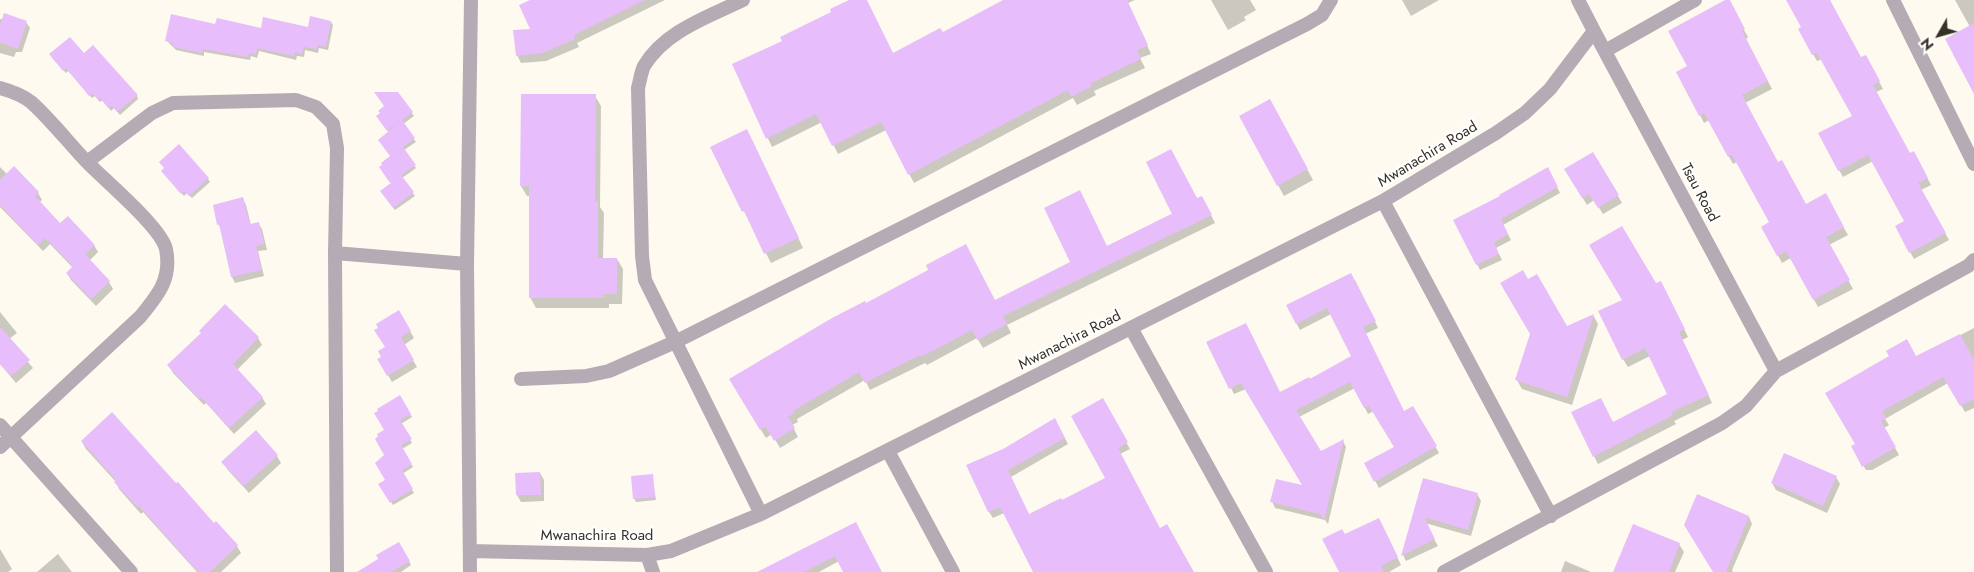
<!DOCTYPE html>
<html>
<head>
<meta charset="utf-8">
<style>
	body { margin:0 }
	#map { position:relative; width:1974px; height:572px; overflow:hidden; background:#fefaef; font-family:Jost,sans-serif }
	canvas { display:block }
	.north { position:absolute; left:1914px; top:10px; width:50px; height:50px; -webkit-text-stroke:4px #fff; paint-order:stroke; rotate:232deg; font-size:14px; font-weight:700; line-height:20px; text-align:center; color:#363127 }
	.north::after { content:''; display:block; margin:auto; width:18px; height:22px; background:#363127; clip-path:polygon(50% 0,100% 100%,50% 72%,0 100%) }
</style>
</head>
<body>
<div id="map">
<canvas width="1974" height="572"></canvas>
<div class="north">N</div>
</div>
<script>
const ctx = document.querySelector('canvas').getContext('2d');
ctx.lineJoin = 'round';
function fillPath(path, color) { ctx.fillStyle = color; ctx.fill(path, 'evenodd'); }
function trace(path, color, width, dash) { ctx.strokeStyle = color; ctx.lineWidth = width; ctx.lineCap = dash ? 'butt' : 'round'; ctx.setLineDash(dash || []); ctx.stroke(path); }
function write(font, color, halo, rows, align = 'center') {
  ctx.font = font + ' Jost,sans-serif'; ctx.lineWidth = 4.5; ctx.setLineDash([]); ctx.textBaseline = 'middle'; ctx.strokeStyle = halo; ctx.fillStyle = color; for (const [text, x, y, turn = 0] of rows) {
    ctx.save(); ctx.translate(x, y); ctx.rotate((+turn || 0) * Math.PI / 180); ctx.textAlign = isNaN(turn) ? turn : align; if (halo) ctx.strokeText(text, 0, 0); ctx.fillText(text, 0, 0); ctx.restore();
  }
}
fillPath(new Path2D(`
	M 533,0 L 665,0 L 577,43 L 579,47 L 546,61 L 521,63 L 517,55 L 532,30 Z
	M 852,0 L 866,0 L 893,55 L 942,34 L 1006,0 L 1135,0 L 1128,3 L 1151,54 L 1140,58 L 1145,68 L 1094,91 L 1096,95 L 1077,105 L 1073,98 L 914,183 L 886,130 L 838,154 L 822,122 L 772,147 L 733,64 L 784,42 Z
	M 1211,0 L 1250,0 L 1256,10 L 1244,17 L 1246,20 L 1228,30 Z
	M 1402,0 L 1439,0 L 1411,16 Z
	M 1727,0 L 1748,37 L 1746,39 L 1772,89 L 1745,103 L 1778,163 L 1806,205 L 1825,195 L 1848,235 L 1829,245 L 1853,289 L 1818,307 L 1791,258 L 1782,263 L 1763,227 L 1770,223 L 1737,162 L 1733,164 L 1709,120 L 1704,123 L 1700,115 L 1689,67 Z
	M 1787,0 L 1829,0 L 1861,59 L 1870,64 L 1883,89 L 1876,92 L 1910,155 L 1914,153 L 1931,185 L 1921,190 L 1949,240 L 1914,259 L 1896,227 L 1906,222 L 1873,161 L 1843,177 L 1839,170 L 1853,117 L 1822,59 L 1817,61 L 1813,54 L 1803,28 Z
	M 1955,0 L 1974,0 L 1974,88 L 1970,27 Z
	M 0,19 L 26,22 L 30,28 L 22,52 L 16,52 L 14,57 L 0,53 Z
	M 331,22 L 333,25 L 328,50 L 319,48 L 318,53 L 305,50 L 304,57 L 297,56 L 296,60 L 259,51 L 257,58 L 251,56 L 250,60 L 204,52 L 204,56 L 176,50 L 167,41 L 216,25 L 262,30 L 309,28 Z
	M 84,55 L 137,96 L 138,99 L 120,115 L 114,108 L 111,111 L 103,100 L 100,102 L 95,96 L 92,98 L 68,71 L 66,73 L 52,58 Z
	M 397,93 L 414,116 L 403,124 L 416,142 L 404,150 L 416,168 L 402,178 L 415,196 L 395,210 L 383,194 L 392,183 L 382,171 L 391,157 L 389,132 L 380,119 Z
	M 595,96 L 601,106 L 600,207 L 604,213 L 603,259 L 617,259 L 623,269 L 622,304 L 609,304 L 609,308 L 536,308 L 530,297 L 531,196 L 527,196 L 521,186 Z
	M 1276,111 L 1313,180 L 1284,196 L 1278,185 Z
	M 752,140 L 803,248 L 771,263 L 712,148 Z
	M 1593,153 L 1622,203 L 1603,214 L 1594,200 L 1587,205 L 1566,170 Z
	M 0,167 L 8,175 L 38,193 L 42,200 L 39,203 L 60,225 L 94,245 L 98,252 L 89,261 L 109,282 L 113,289 L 96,306 L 71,280 L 67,273 L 73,268 L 50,244 L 43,251 L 0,207 Z
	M 1548,169 L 1560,193 L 1503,225 L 1511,240 L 1496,248 L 1502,260 L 1480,270 L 1455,220 L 1502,197 Z
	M 165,174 L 208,179 L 210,182 L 192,198 L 187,193 L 184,196 Z
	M 243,199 L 246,205 L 251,225 L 258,223 L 262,229 L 267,250 L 258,251 L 264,276 L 235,283 L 232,277 L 222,230 L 218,224 Z
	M 1196,200 L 1206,205 L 1215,223 L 1007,325 L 1011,333 L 983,348 L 977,338 L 927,365 L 925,363 L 870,390 L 865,380 L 797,419 L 798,422 L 792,425 L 798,437 L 780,448 L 772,434 L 766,438 L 730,380 L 866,305 L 995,301 L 1169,216 Z
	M 1355,280 L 1378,328 L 1365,334 L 1404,412 L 1413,407 L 1439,453 L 1379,488 L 1366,464 L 1396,448 L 1374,411 L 1368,414 L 1355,388 L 1299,417 L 1320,453 L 1343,441 L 1346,447 L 1328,524 L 1325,520 L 1275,508 L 1272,501 L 1305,486 L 1246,389 L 1234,394 L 1208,343 L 1280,394 L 1353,357 L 1331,314 L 1300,330 L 1287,306 Z
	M 1528,281 L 1567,328 L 1593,315 L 1598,324 L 1572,405 L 1522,389 L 1517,380 L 1531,334 Z
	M 1656,285 L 1665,290 L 1688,337 L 1682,340 L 1712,403 L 1674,421 L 1676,424 L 1598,464 L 1594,456 L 1613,423 L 1668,394 L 1650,356 L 1628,367 L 1623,359 Z
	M 225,306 L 258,338 L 262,345 L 237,370 L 262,397 L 266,404 L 234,434 L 206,403 L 204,405 L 173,373 L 169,366 L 202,334 Z
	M 0,312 L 17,333 L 9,339 L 33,368 L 16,383 L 0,364 Z
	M 399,312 L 414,338 L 404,345 L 417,367 L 392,382 L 379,360 L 383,358 Z
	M 1974,328 L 1974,408 L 1965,412 L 1948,383 L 1885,419 L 1889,425 L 1884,428 L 1899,455 L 1872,470 L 1866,470 L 1852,447 L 1856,444 L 1916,358 Z
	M 399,397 L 412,417 L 401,424 L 412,443 L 402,449 L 413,467 L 402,474 L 414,493 L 393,505 L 380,484 L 386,480 L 386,431 Z
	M 1102,400 L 1130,449 L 1120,454 L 1160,530 L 1193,572 L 1035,572 L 1004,513 L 993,518 L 989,512 L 968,466 L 1003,450 L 1055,420 L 1068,444 L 1011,477 L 1029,516 L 1062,502 L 1107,479 Z
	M 82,442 L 214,525 L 216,523 L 237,546 L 241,553 L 221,572 L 197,572 L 143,512 L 141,514 L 119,489 L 116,482 L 86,449 Z
	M 277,456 L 281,463 L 249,493 L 227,469 L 223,462 Z
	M 540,473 L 544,480 L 544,501 L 521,502 L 517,495 L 516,475 Z
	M 652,475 L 656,500 L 636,502 L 634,498 Z
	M 1836,477 L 1840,484 L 1827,513 L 1776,490 L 1772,483 Z
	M 1424,479 L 1477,494 L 1481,501 L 1471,536 L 1425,523 L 1438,546 L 1406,561 L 1403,555 Z
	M 1698,495 L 1749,517 L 1752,524 L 1732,570 L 1733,572 L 1714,572 Z
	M 1382,526 L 1401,565 L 1389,572 L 1341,572 L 1345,536 Z
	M 398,543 L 411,565 L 401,572 L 368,572 L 379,559 Z
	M 1679,544 L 1684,552 L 1675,572 L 1632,572 Z
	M 811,545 L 881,572 L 845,572 L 839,561 L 819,572 L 760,572 Z
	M 0,549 L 12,569 L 8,572 L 0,572 Z
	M 58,554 L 72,572 L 37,572 Z
	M 1565,561 L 1591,572 L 1561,572 Z`), '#0003');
fillPath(new Path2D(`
	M 530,0 L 645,0 L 574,35 L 575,39 L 542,53 L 516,56 L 513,30 L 530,29 L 519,5 Z
	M 849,0 L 867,0 L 893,53 L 940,28 L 943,32 L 1003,0 L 1127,0 L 1148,45 L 1137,50 L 1141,59 L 1091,83 L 1092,86 L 1071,97 L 1068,90 L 908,175 L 881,122 L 832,146 L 816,114 L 766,139 L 732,64 L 782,41 L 780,37 L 831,12 L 830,9 Z
	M 1725,0 L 1730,0 L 1745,29 L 1742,31 L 1768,81 L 1742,95 L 1778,162 L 1782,160 L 1806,204 L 1826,193 L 1844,227 L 1826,237 L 1850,280 L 1813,300 L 1786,251 L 1777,256 L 1761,227 L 1769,222 L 1732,155 L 1728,157 L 1704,113 L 1699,116 L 1676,72 L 1687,66 L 1668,31 Z
	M 1786,0 L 1830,0 L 1861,57 L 1866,55 L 1880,81 L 1873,85 L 1910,153 L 1914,151 L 1928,178 L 1918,183 L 1946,233 L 1909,253 L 1895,226 L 1904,221 L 1868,155 L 1838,171 L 1818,133 L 1852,116 L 1817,53 L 1812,55 L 1798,29 L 1801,27 Z
	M 4,13 L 27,21 L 18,49 L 0,42 L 0,25 Z
	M 171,14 L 215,24 L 217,18 L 261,28 L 263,17 L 308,27 L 310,16 L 331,21 L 326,47 L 317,45 L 317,49 L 304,47 L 302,54 L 295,52 L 294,56 L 257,48 L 256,54 L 249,53 L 248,57 L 203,49 L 202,53 L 173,47 L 173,43 L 165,41 Z
	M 1974,23 L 1974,94 L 1945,39 Z
	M 70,37 L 84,53 L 93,45 L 138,95 L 117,112 L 112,106 L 108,108 L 100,98 L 98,100 L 92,93 L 89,96 L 66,68 L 63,71 L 49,54 Z
	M 374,92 L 398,92 L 413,112 L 387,131 L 376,116 L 380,113 L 378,111 L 384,106 Z
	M 521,94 L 596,94 L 595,201 L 598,201 L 598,258 L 617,258 L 617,294 L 604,294 L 604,298 L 529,298 L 529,186 L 520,186 Z
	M 1270,99 L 1308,169 L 1277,186 L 1239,116 Z
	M 402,120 L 415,138 L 403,147 L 416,165 L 401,175 L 414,192 L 393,208 L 380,191 L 395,180 L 390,183 L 379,167 L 382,165 L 381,163 L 390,156 L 378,140 Z
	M 747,129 L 799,238 L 764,254 L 744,211 L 742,212 L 710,147 Z
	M 179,144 L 209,178 L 189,196 L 184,191 L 181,194 L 161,171 L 164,168 L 159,162 Z
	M 1171,149 L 1197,198 L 1202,196 L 1212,215 L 1003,316 L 1007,324 L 977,340 L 972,330 L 921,357 L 920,355 L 865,383 L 859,372 L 793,411 L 794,413 L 788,417 L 795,428 L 774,441 L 766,427 L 760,430 L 729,379 L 832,318 L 865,301 L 866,303 L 928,270 L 926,265 L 966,244 L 995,300 L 1070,262 L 1044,208 L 1080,190 L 1107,246 L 1169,215 L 1172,214 L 1146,162 Z
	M 1593,152 L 1619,195 L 1598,208 L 1589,194 L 1582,198 L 1564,169 Z
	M 14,166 L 39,192 L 35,196 L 60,223 L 68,216 L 95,245 L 85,254 L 110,281 L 91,299 L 66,273 L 73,266 L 45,238 L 38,245 L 0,205 L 0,180 Z
	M 1548,167 L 1558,187 L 1501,219 L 1508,234 L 1494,242 L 1499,254 L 1476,265 L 1453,220 L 1500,196 L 1499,195 Z
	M 243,197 L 250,224 L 259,222 L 264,244 L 256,246 L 262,270 L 231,277 L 219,224 L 217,225 L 213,205 Z
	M 1622,226 L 1656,283 L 1661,281 L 1685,329 L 1679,332 L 1709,395 L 1671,412 L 1673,415 L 1593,457 L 1571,412 L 1601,398 L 1613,422 L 1667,394 L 1645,348 L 1622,360 L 1598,311 L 1622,300 L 1589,245 Z
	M 1523,270 L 1528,279 L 1537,274 L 1567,326 L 1594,314 L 1567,397 L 1515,380 L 1530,334 L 1500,283 Z
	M 1351,273 L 1376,321 L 1363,327 L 1404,411 L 1413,406 L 1437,446 L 1374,482 L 1364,463 L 1394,447 L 1369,406 L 1364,408 L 1350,382 L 1296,410 L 1321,451 L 1344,439 L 1324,520 L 1320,514 L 1270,502 L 1276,479 L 1302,485 L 1241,383 L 1229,389 L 1206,342 L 1246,323 L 1280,392 L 1309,377 L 1310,379 L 1351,356 L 1327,308 L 1296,324 L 1286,305 Z
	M 225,304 L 259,337 L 233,364 L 263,397 L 229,428 L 201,397 L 199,399 L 167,365 L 201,333 L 199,331 Z
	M 399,310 L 411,331 L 401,337 L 414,360 L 387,376 L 377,359 L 381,357 L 378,351 L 385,347 L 374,330 L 378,328 L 376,324 Z
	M 0,327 L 30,360 L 11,376 L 0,364 Z
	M 1960,334 L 1974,360 L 1974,399 L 1960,406 L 1943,377 L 1882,411 L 1886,418 L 1881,421 L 1896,447 L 1862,467 L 1851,446 L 1855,444 L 1825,393 L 1889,356 L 1886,351 L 1907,339 L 1916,356 Z
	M 400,395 L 411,414 L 400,420 L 412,439 L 401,445 L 412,464 L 402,470 L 413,489 L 390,503 L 378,484 L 385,480 L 375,463 L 384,455 L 375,439 L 378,436 L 377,434 L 384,430 L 374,413 L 378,411 L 377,409 Z
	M 1103,398 L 1128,442 L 1118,448 L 1160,528 L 1167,524 L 1194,572 L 1033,572 L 1000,507 L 988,512 L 966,465 L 1003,449 L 1055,418 L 1065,438 L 1008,470 L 1029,514 L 1061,498 L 1062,500 L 1105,478 L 1071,416 Z
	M 112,412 L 176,483 L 178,482 L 214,523 L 216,521 L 238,545 L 210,572 L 198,572 L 139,506 L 137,507 L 114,482 L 116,480 L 81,441 Z
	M 256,430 L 278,455 L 244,486 L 221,462 Z
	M 1784,453 L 1837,476 L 1823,506 L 1771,483 Z
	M 540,472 L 541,495 L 516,495 L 515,473 Z
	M 653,474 L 655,497 L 633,499 L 631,476 Z
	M 1423,478 L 1478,493 L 1468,530 L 1424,517 L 1435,539 L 1401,556 Z
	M 1697,494 L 1749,516 L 1726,572 L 1713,572 L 1684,525 Z
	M 1379,518 L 1398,557 L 1381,566 L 1384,572 L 1339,572 L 1322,539 L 1342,529 L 1345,534 Z
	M 856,522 L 882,572 L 843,572 L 835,556 L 804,572 L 757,572 Z
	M 1633,524 L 1680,543 L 1669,572 L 1613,572 Z
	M 399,542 L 410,561 L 391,572 L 357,572 L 378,559 L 376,555 Z`), '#e7befb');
trace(new Path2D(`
	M 743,0 C 708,17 665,31 644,66 C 641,72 640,81 638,88 L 642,256 L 645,280 L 761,514
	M 1893,0 L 1974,164
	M 1594,31 L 1776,371
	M 1605,51 L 1695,0
	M 0,88 C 11,91 22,95 31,102 C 51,120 68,142 86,161 C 103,179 161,227 166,249 C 172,279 158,295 140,317 L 0,447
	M 87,162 L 152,113 L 173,103 L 296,100 L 316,107 L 333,124 L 337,148 L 335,253 L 337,572
	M 1383,201 L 1551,516
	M 335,253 L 467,264
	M 1131,328 L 1266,572
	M 521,379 L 586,376 L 609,371 L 675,342 L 1307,24 L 1322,15 L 1331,0
	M 0,425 L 131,572
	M 888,451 L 953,572
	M 470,551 L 647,555 L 671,551 L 761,514 L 1383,201 L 1496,133 L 1525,113 L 1550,89 L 1594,31 L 1578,0
	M 647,555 L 653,572
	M 470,572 L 467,264 L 471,0
	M 1444,572 L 1722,423 L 1746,406 L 1776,371 L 1968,266 L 1974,260`), '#b5abb4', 14);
write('15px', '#363127', '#fff', [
	["Mwanachira Road",1428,155,-31],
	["Tsau Road",1699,193,62],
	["Mwanachira Road",1070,341,-27],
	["Mwanachira Road",597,536]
]);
</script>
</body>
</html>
